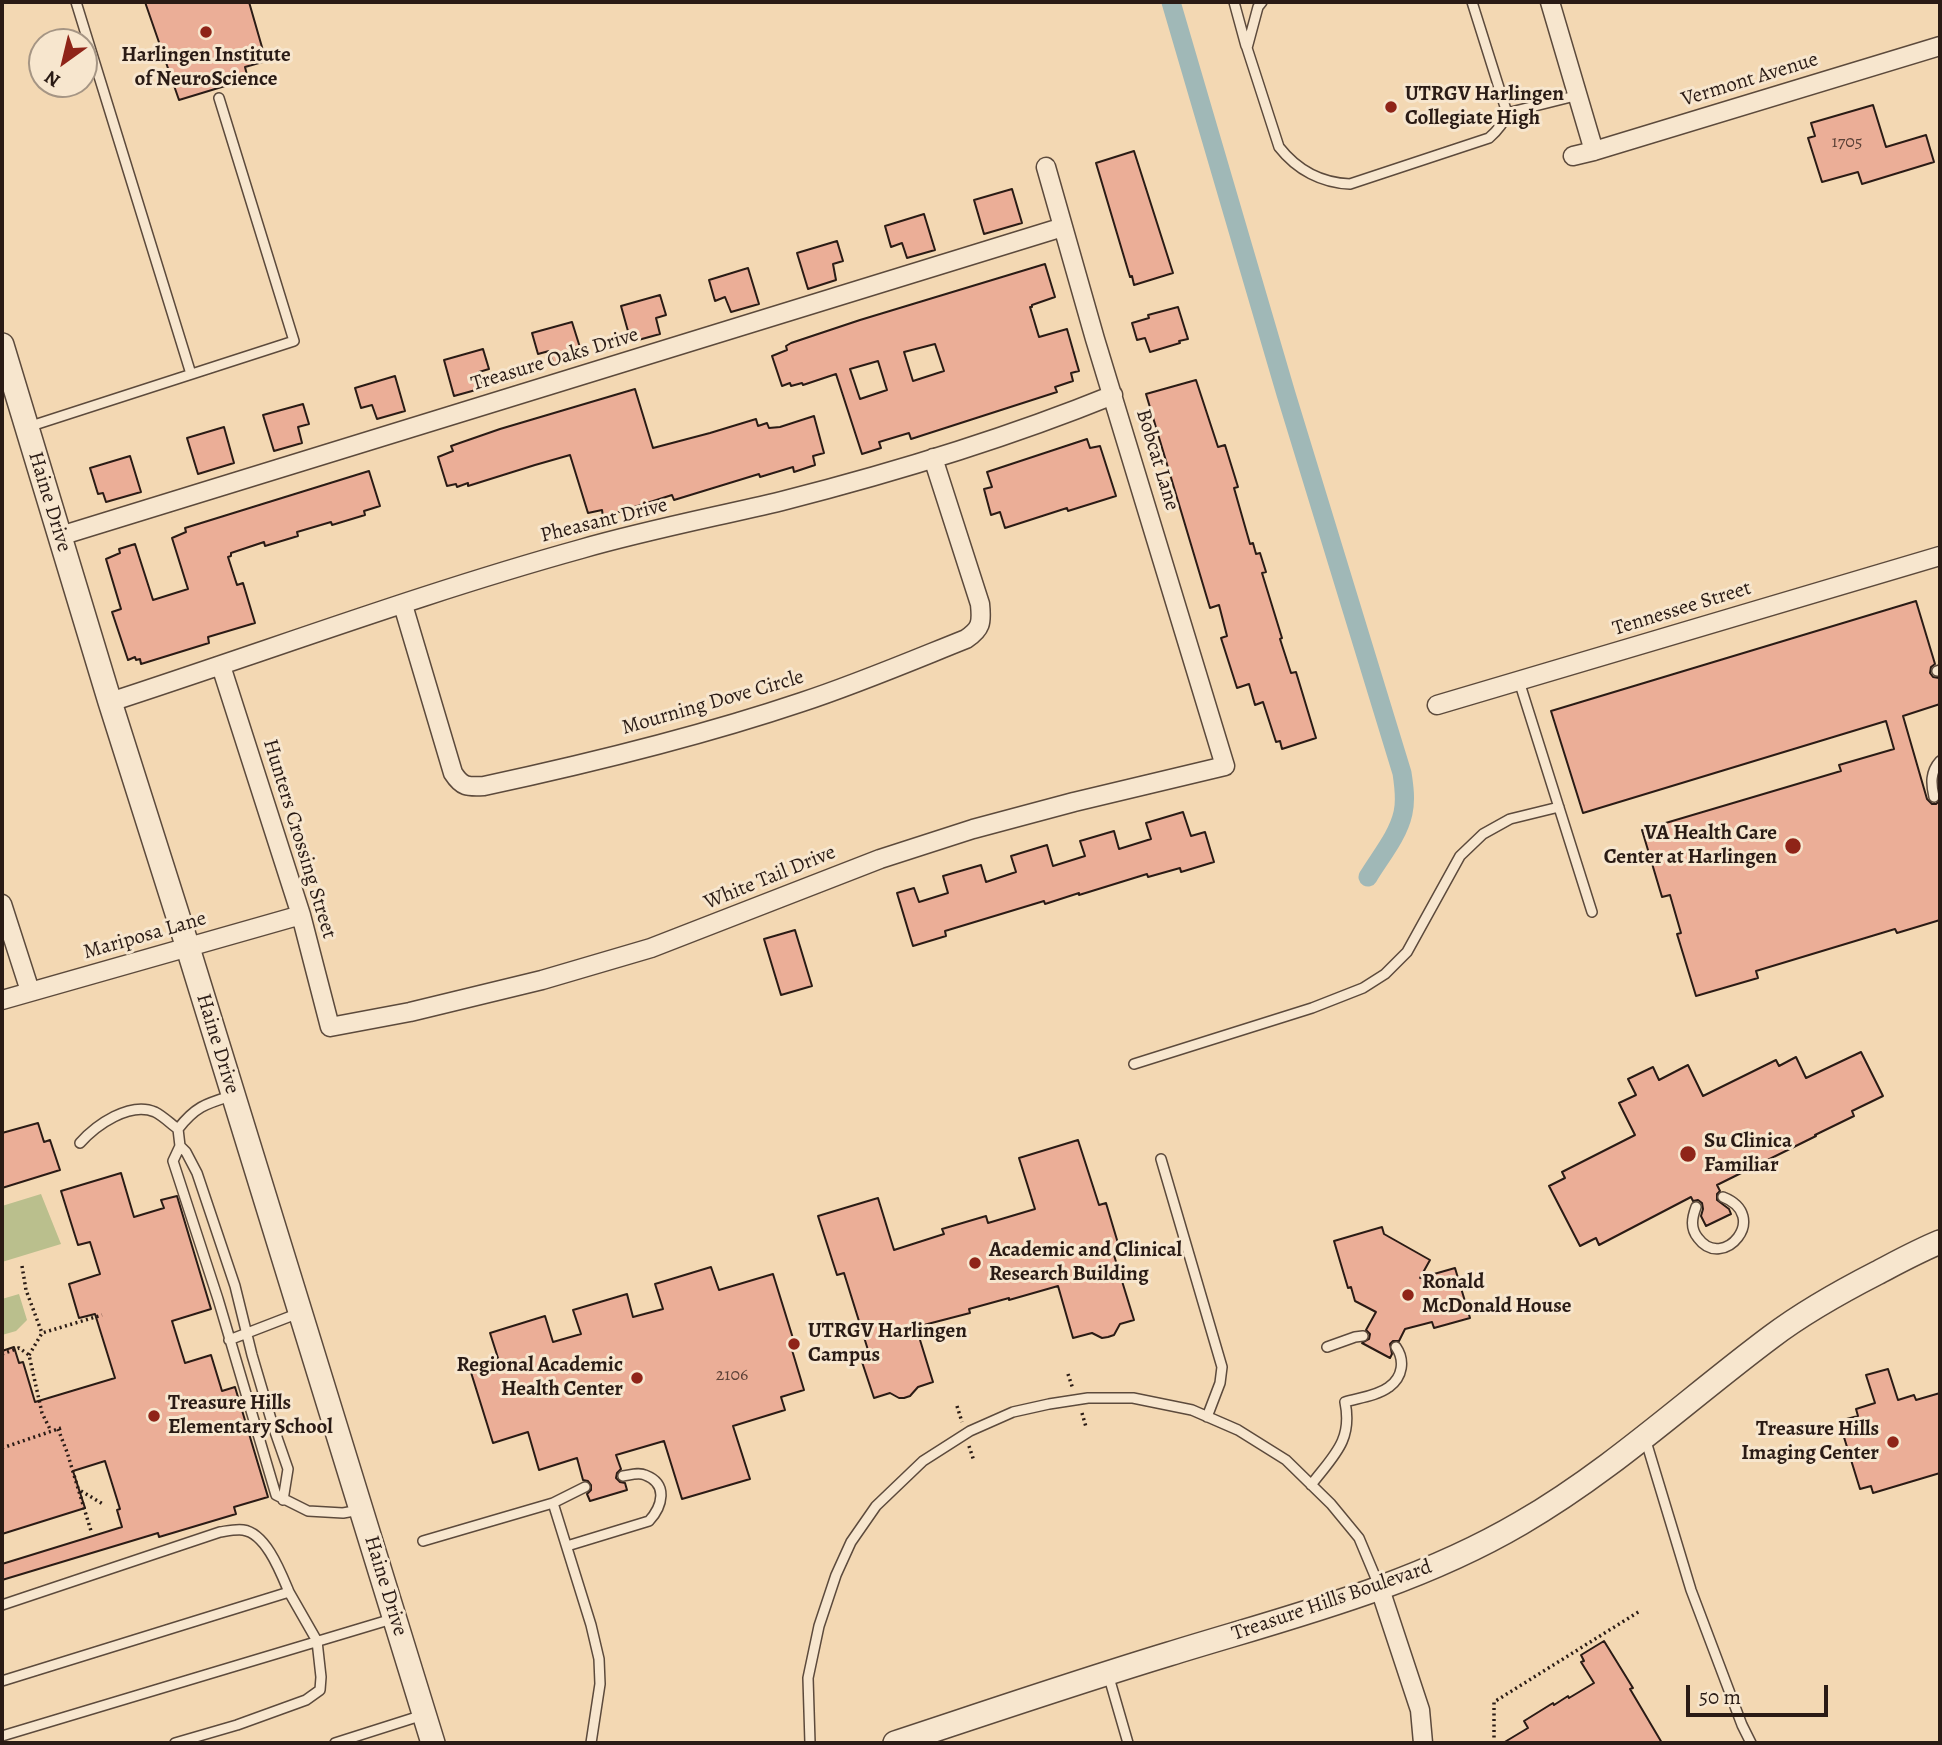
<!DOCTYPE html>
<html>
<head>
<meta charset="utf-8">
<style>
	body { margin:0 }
	#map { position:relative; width:1942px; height:1745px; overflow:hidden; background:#f3d8b3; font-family:Alegreya,serif }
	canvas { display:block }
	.frame { position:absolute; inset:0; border:4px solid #2a1b15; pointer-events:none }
	.north { position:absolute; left:28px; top:28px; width:70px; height:70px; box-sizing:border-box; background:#f7e6ce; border:2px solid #a59584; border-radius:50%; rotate:214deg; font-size:19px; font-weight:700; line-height:28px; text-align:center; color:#2a1b15 }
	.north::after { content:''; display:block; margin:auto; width:24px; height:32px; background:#8f2418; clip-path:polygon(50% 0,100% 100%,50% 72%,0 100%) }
	.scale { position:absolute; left:1686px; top:1685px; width:142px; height:32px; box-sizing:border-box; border:4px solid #2a1b15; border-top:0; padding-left:9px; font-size:21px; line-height:24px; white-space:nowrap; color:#2a1b15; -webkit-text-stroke:5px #f7e6ce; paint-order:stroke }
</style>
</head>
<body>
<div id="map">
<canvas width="1942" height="1745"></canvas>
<div class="frame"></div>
<div class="north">N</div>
<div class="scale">50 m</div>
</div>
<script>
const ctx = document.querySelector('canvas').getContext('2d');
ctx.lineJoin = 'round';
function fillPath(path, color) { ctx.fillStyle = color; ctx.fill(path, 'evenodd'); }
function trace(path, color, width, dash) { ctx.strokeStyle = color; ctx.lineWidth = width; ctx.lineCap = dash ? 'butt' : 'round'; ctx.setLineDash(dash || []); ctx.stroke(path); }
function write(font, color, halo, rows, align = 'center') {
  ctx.font = font + ' Alegreya,serif'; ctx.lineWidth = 6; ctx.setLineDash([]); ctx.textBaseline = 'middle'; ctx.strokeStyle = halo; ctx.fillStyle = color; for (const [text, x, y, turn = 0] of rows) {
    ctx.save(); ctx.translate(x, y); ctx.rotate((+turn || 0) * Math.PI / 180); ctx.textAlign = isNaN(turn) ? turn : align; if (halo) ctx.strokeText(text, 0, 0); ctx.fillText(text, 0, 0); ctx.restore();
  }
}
fillPath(new Path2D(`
	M 41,1194 L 61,1244 L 2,1262 L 2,1206 Z
	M 19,1294 L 27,1320 L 16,1331 L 2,1335 L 2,1299 Z`), '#babf8d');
trace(new Path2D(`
	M 1171,2 L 1286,394 L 1402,773 C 1404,786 1406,800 1403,813 C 1398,836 1380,857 1368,877`), '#a0b8b7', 19);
const building = new Path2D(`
	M 145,2 L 249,2 L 266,61 L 245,67 L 248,79 L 179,100 Z
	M 1873,105 L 1886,147 L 1926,135 L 1934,162 L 1862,184 L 1858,172 L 1822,182 L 1808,138 L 1815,136 L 1811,123 Z
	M 1134,151 L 1173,273 L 1134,285 L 1132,276 L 1130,277 L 1096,163 Z
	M 1012,189 L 1022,223 L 984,234 L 974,200 Z
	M 924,214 L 935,250 L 907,258 L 902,243 L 891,247 L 885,226 Z
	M 837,241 L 843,261 L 833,264 L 836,280 L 808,289 L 797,253 Z
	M 1045,264 L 1055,297 L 1032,305 L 1032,307 L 1030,307 L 1039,337 L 1067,329 L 1079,371 L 1071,373 L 1073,381 L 1055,387 L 1057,392 L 911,439 L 909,433 L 879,442 L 881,448 L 862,454 L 836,374 L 803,385 L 802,383 L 791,386 L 790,383 L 782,386 L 772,356 L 787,350 L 786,346 L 791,343 L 860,320 ZM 935,344 L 944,371 L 913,381 L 904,352 ZM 878,361 L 887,390 L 860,399 L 850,369 Z
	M 748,268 L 759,304 L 731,312 L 725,297 L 715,301 L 709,280 Z
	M 660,295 L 666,315 L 656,318 L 660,334 L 631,342 L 621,306 Z
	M 1178,307 L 1188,339 L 1179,341 L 1180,343 L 1150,352 L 1145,338 L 1137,340 L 1132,323 L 1149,318 L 1148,315 Z
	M 572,322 L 583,357 L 554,365 L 549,351 L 538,354 L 532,333 Z
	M 483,349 L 489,369 L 479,372 L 483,388 L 454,396 L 444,360 Z
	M 395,376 L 405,411 L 377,419 L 372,405 L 361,408 L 355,388 Z
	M 1196,380 L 1218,447 L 1225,445 L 1238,487 L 1234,488 L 1250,544 L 1253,543 L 1256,554 L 1260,553 L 1266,572 L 1262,573 L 1282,638 L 1280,639 L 1291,673 L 1296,672 L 1316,738 L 1282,749 L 1280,741 L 1276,742 L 1263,702 L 1255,705 L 1249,684 L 1237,688 L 1221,638 L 1227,636 L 1219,605 L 1210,608 L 1146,394 Z
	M 635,389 L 653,448 L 710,433 L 756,419 L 758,426 L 767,423 L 769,428 L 780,427 L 814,416 L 824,453 L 813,456 L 815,465 L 794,472 L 793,467 L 760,477 L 759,474 L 674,500 L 672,495 L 603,517 L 602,510 L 588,513 L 570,455 L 535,465 L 468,486 L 468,483 L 457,487 L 456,484 L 447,486 L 438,457 L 453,451 L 451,446 L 500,429 Z
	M 303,404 L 309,424 L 298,427 L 302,443 L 274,451 L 263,415 Z
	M 224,427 L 234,463 L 198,474 L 187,438 Z
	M 1087,439 L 1090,448 L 1100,446 L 1116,496 L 1068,511 L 1067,508 L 1005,528 L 1000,512 L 991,515 L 984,489 L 992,487 L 987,472 Z
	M 130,456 L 141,492 L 106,502 L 103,493 L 98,494 L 90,468 Z
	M 369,471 L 380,506 L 364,511 L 365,515 L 332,525 L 331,522 L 297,532 L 298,536 L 265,546 L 264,542 L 231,553 L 231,556 L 228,557 L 237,585 L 243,583 L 255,623 L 208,637 L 209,643 L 141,664 L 140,659 L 136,660 L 135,657 L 128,660 L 112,612 L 121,609 L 106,559 L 120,553 L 119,549 L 135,544 L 153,600 L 188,589 L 172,538 L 186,532 L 185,528 Z
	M 1916,601 L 1935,664 L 1931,667 L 1930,673 L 1933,677 L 1939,678 L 1940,681 L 1940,704 L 1903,716 L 1927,799 L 1932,804 L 1936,804 L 1940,800 L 1940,920 L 1897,933 L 1895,929 L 1756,971 L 1758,978 L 1696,996 L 1677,934 L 1681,933 L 1670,895 L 1662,897 L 1642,830 L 1841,771 L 1839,765 L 1894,749 L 1886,721 L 1583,813 L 1551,711 Z
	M 1183,812 L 1191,836 L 1205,832 L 1214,862 L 1181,872 L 1180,868 L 1148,877 L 1147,874 L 1079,895 L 1079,893 L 1045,904 L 1044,901 L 945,931 L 946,936 L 913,946 L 897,893 L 914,888 L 919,902 L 948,893 L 943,876 L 981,865 L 986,882 L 1016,872 L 1011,856 L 1047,845 L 1053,866 L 1085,856 L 1080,841 L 1114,831 L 1119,849 L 1151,839 L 1146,823 Z
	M 795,930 L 812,986 L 781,995 L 764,939 Z
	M 1861,1052 L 1883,1096 L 1852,1111 L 1854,1116 L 1815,1135 L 1816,1136 L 1717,1185 L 1720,1191 L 1717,1194 L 1717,1200 L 1729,1209 L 1731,1214 L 1706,1226 L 1701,1216 L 1703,1209 L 1702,1203 L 1698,1200 L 1693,1201 L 1691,1197 L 1599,1245 L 1596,1238 L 1580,1246 L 1549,1186 L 1565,1178 L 1562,1172 L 1635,1135 L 1619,1103 L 1636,1095 L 1628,1079 L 1653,1067 L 1659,1080 L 1688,1065 L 1703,1096 L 1776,1060 L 1779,1066 L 1796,1057 L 1806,1078 Z
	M 38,1123 L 44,1142 L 50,1140 L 60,1170 L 2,1188 L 2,1133 Z
	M 1078,1140 L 1099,1205 L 1106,1203 L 1120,1250 L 1113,1252 L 1134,1320 L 1120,1324 L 1114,1335 L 1108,1337 L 1102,1338 L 1092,1333 L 1073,1338 L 1058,1286 L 1009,1300 L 1009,1298 L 969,1309 L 970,1313 L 916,1327 L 933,1382 L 918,1387 L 910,1396 L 904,1398 L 899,1398 L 890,1393 L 874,1398 L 859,1353 L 868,1350 L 844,1273 L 837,1275 L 818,1216 L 878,1198 L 894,1250 L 944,1234 L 942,1229 L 986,1216 L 988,1223 L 1035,1209 L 1019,1158 Z
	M 121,1173 L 134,1217 L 164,1208 L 161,1200 L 177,1196 L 211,1309 L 172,1321 L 185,1363 L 211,1355 L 222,1391 L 235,1387 L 268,1497 L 234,1507 L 236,1514 L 159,1537 L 158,1533 L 2,1580 L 2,1564 L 122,1527 L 117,1510 L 120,1509 L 105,1461 L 73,1471 L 85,1508 L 2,1534 L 2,1351 L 14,1347 L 19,1363 L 23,1362 L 35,1402 L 115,1378 L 95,1314 L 79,1318 L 69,1284 L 100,1274 L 90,1242 L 78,1245 L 61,1191 Z
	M 1382,1227 L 1384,1234 L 1430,1260 L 1420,1278 L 1455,1268 L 1470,1318 L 1434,1328 L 1432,1322 L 1405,1329 L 1399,1341 L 1393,1341 L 1390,1344 L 1392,1354 L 1390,1358 L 1362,1343 L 1369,1339 L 1370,1334 L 1366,1330 L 1376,1312 L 1355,1301 L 1351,1287 L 1348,1288 L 1334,1241 Z
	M 711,1267 L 719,1290 L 773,1274 L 796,1348 L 792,1350 L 804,1390 L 781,1397 L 785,1410 L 733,1426 L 750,1479 L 682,1499 L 664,1441 L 616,1455 L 621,1469 L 617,1473 L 616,1478 L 620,1482 L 625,1483 L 627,1490 L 590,1501 L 587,1494 L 591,1490 L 591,1485 L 588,1481 L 583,1480 L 577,1458 L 539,1470 L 528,1432 L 493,1443 L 469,1366 L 498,1358 L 490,1333 L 545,1316 L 553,1342 L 581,1334 L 573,1310 L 627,1294 L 633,1317 L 663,1309 L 655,1284 Z
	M 1888,1369 L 1898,1400 L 1914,1395 L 1916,1400 L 1940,1393 L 1940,1473 L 1873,1493 L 1871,1486 L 1860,1489 L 1839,1421 L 1858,1416 L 1856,1409 L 1875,1403 L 1866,1375 Z
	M 1604,1641 L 1633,1688 L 1630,1689 L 1662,1743 L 1503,1743 L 1528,1728 L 1524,1721 L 1553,1703 L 1554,1705 L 1568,1696 L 1569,1698 L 1594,1683 L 1581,1662 L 1584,1661 L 1581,1655 Z`);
fillPath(building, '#ebae97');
trace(building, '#2a1b15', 2);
const service = new Path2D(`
	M 76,2 L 191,374
	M 1234,2 L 1246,46
	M 1262,2 L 1258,7 L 1247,48 L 1279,147 C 1297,170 1322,183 1350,184 L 1489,138 C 1497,131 1504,123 1507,113 L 1472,2
	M 1507,113 L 1579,95
	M 28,427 L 294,341 L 219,98
	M 1937,671 L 1940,670
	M 1519,681 L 1592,912
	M 1934,797 C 1931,784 1930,772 1940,761
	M 1134,1064 L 1312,1008 L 1363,988 L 1385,974 L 1407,952 L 1460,856 L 1483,834 L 1510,819 L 1559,807
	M 231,1096 C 205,1104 195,1107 178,1129 L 180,1146 L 173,1161 L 218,1299 L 276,1495 L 308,1511 L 343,1513 L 360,1510
	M 80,1143 C 96,1125 130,1101 155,1112 C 163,1116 171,1124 178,1129
	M 180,1146 L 186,1152 L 197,1173 L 235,1286 L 252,1355 L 273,1426 L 288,1469 L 283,1500
	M 1161,1159 L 1222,1367 L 1220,1383 L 1207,1417
	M 1696,1207 C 1692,1218 1690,1228 1698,1238 C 1723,1272 1771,1216 1723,1197
	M 229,1340 L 299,1313
	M 1327,1347 L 1355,1337 L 1363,1336
	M 1645,1438 L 1691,1590 L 1742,1725 L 1751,1743
	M 1311,1485 C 1333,1456 1353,1441 1345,1402 C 1358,1398 1377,1396 1389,1387 C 1403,1377 1405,1360 1396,1347
	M 553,1503 L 585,1487
	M 423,1541 L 553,1503 L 591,1625 L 599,1659 L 600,1684 L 591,1743
	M 567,1546 L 649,1521 C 662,1507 669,1484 645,1475 C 639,1472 630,1475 623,1476
	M 2,1605 L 220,1532 C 227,1531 236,1529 243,1530 C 266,1533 281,1573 289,1592
	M 1108,1674 L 1128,1743
	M 2,1681 L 289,1592 L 317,1641 L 321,1677 L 320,1690 L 306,1700 L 237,1725 L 175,1743
	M 2,1736 L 392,1619
	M 335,1743 L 423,1715
	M 810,1743 L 808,1678 L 819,1626 L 836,1575 L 851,1542 L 876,1506 L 923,1461 L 970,1431 L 1013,1412 L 1049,1404 L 1088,1398 L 1133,1398 L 1192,1410 L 1238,1430 L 1286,1460 L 1331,1504 L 1359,1538 L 1380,1588`);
const minor = new Path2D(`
	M 1550,2 L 1594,151
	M 1573,156 L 1594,151 L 1940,46
	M 60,536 L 1063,227
	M 403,605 L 453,773 C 462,787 467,787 484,786 C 591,763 698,737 802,702 C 857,684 911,661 966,639 C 981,629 982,623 980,604 L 933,458
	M 221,666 L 301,915 L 330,1027 L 410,1012 L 542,980 L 651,948 L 880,859 L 973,829 L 1074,802 L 1225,766 L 1095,339 L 1046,167
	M 110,702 C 267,651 422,593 581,549 C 647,530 715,517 782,501 C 892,473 1007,438 1113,395
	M 1437,705 L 1940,556
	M 2,904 L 30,991
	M 2,1000 L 301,915
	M 1380,1589 L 1420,1710 L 1423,1743`);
const tertiary = new Path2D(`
	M 2,345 L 110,702 L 188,948 L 433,1743
	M 895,1743 C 986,1713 1077,1682 1169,1654 C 1289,1617 1412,1587 1521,1523 C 1611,1471 1688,1399 1771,1337 C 1804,1312 1840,1292 1877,1273 C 1898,1262 1918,1251 1940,1242`);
trace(service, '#5c4a3c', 12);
trace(minor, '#5c4a3c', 21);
trace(tertiary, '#5c4a3c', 26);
trace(new Path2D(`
	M 22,1266 L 26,1290 L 42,1333
	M 2,1354 L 19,1348 L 29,1355 L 42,1413 L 51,1431
	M 29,1355 L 42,1333 L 102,1315
	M 1068,1374 L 1073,1389
	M 957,1406 L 962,1422
	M 1082,1413 L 1086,1427
	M 58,1429 L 67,1452 L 91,1531
	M 969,1446 L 974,1461
	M 2,1448 L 61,1428
	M 81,1491 L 103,1504
	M 1494,1743 L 1494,1702 L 1640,1611`), '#2a1b15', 3.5, [2, 3.5]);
trace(service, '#f7e6ce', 9);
trace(minor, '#f7e6ce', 18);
trace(tertiary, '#f7e6ce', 23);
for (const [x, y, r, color] of [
	[206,32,7,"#8f2418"],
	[1391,107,7,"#8f2418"],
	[1793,846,9,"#8f2418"],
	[1688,1154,9,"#8f2418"],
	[975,1263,7,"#8f2418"],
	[1408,1295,7,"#8f2418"],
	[794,1344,7,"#8f2418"],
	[637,1378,7,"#8f2418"],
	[154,1416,7,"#8f2418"],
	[1893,1442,7,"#8f2418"]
]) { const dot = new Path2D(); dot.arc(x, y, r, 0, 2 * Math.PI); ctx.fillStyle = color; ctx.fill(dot); trace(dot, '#f7e6ce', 2.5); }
write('18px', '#5a4036', null, [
	["1705",1847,143],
	["2106",732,1376]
]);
write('bold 21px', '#2a1b15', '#f7e6ce', [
	["Harlingen Institute",206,56,"center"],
	["of NeuroScience",206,80,"center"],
	["UTRGV Harlingen",1405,95],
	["Collegiate High",1405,119],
	["VA Health Care",1777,834,"right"],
	["Center at Harlingen",1777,858,"right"],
	["Su Clinica",1704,1142],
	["Familiar",1704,1166],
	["Academic and Clinical",989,1251],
	["Research Building",989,1275],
	["Ronald",1422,1283],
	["McDonald House",1422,1307],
	["UTRGV Harlingen",808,1332],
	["Campus",808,1356],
	["Regional Academic",623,1366,"right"],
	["Health Center",623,1390,"right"],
	["Treasure Hills",168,1404],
	["Elementary School",168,1428],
	["Treasure Hills",1879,1430,"right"],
	["Imaging Center",1879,1454,"right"]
], 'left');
write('21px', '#2a1b15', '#f7e6ce', [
	["Vermont Avenue",1750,80,-17],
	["Treasure Oaks Drive",555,360,-17],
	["Bobcat Lane",1157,460,73],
	["Haine Drive",49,502,73],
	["Pheasant Drive",604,521,-14],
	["Tennessee Street",1682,609,-17],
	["Mourning Dove Circle",713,703,-16],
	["Hunters Crossing Street",299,839,73],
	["White Tail Drive",770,878,-22],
	["Mariposa Lane",145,936,-16],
	["Haine Drive",217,1044,73],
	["Haine Drive",385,1586,73],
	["Treasure Hills Boulevard",1332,1601,-19]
]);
</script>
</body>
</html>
